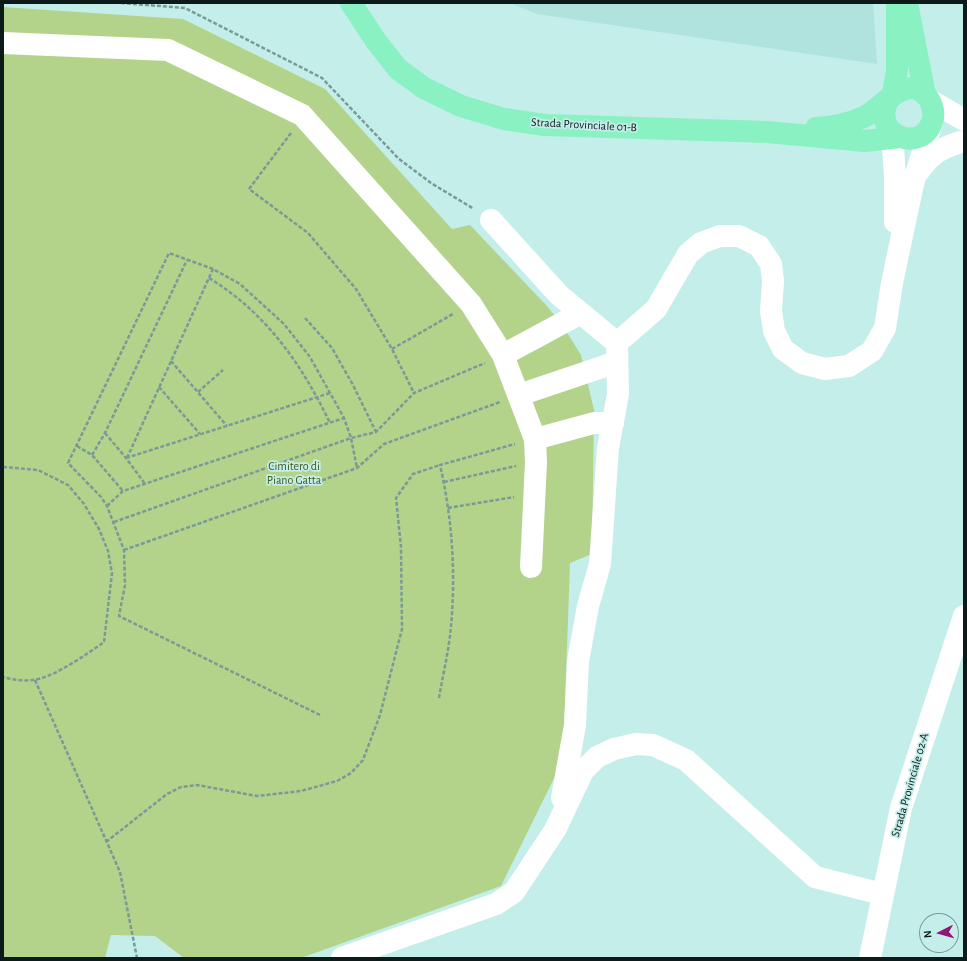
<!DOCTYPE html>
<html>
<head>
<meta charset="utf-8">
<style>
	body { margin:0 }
	#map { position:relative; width:967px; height:961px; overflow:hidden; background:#c4eee9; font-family:"Alegreya Sans",sans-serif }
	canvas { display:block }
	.frame { position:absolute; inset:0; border:4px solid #0c1b1a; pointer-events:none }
	.north { position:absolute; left:919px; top:913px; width:40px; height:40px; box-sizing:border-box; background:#c4eee9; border:1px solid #7a9a96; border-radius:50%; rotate:264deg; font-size:11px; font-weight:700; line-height:16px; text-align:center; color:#0c1b1a }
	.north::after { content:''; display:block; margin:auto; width:14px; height:18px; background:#911774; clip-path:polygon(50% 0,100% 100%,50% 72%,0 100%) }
</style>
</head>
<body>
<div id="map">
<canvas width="967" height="961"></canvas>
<div class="frame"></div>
<div class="north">N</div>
</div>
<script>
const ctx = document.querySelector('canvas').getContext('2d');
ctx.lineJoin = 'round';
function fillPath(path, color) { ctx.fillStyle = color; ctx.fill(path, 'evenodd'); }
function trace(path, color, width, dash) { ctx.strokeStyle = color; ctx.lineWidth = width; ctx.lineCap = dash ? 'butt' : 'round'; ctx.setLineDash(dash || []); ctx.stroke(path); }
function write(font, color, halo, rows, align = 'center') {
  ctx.font = font + ' "Alegreya Sans",sans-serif'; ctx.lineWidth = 3.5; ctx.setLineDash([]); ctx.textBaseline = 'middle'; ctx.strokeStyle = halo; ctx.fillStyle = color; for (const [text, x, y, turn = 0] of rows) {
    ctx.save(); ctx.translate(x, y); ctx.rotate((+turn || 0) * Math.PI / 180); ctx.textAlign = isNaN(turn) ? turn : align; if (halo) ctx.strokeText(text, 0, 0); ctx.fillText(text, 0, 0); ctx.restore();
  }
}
fillPath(new Path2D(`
	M 510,3 L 873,3 L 877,64 L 537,14 Z`), '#b0e3de');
fillPath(new Path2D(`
	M 3,7 L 183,19 L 325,89 L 452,229 L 470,225 L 546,305 L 561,323 L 581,355 L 594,410 L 592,554 L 570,563 L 563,760 L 501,886 L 301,958 L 184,958 L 155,936 L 111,935 L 105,958 L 3,958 Z`), '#b3d38b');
trace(new Path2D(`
	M 121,3 L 185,8 L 322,78 L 399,159 L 431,183 L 474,209
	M 291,133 L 249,189 L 308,233 L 356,289 L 392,349 L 414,393
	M 209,278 C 266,313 301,363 330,423
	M 305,318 L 332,348 L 353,385 L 376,432
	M 392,349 L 453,314
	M 171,361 L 227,426
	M 159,387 L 200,434
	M 198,392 L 223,370
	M 105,433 L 126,458 L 145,484
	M 77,446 L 92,455 L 123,491
	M 92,455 L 105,433 L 187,260
	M 126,458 L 330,393
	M 127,458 L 213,269
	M 3,467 L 38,470 L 68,485 L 84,504 L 99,529 L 108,551 L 112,573 L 104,642 C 87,654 53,678 33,680 C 23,681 13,680 3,677
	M 444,482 L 516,466
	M 107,506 L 123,491 L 344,418
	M 448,508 L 514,497
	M 114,522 L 351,438 L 376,432 L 414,393 L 485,363
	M 124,550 L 357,468 L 384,444 L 500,402
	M 35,680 L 120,872 L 137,958
	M 439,698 C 443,674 449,650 451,626 C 456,573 452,517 440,465 L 515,444
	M 320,715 L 119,616 L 125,585 L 124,550 L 107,506 L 101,497 L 68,463 L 169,253 L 213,269 L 240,284 L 284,324 L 310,357 L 344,418 L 351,438 L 357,468
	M 106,842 L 167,794 L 181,787 L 197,785 L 257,796 L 301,791 L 337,781 L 351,773 L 363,760 L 380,715 L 402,629 L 401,547 L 396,498 L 413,474 L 440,465`), '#7b9a97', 2.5, [4, 2]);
trace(new Path2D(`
	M 3,43 L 168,50 L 302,115 L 471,304 L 503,355 L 535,439 L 536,462 L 531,567
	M 928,99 L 964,120
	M 892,132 L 895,177 L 895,222
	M 919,171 C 932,153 940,149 960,142
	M 491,220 L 559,295 L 617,343 L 618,394 L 608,448 L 600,564 L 588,606 L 578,661 L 575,725 L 562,798
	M 617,343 L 656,309 L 688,254 L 701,243 L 720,236 L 739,236 L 759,246 L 771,264 L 773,281 L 771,311 L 774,331 L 783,349 L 802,363 L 825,369 L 849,366 L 872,351 L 885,328 L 892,283 L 913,184 L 932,122
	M 503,355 L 581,313
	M 519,395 L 617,362
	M 535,439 L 594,423 L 613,423
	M 342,958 L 496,904 L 514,892 L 555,830 L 583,771 L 597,757 L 614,749 L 636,744 L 653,745 L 686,760 L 815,877 L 882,894
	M 870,958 L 901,808 L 964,616`), '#fff', 22);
trace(new Path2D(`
	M 351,3 L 376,41 L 398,69 L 424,88 L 461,106 L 504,119 L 545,125 L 767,132 L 865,141 L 900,137
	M 907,3 L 925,95
	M 893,94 L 897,70 L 897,6
	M 816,128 C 833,127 848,124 864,117 C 882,109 907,70 928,98 C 932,104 934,111 933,118 C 925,157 866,135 890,97`), '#8af1c3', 22);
write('12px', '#0c1b1a', '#c4eee9', [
	["Strada Provinciale 01-B",584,125,3],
	["Strada Provinciale 02-A",910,785,-74]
]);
write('12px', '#41591e', '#c4eee9', [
	["Cimitero di",294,466],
	["Piano Gatta",294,480]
]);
</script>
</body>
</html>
